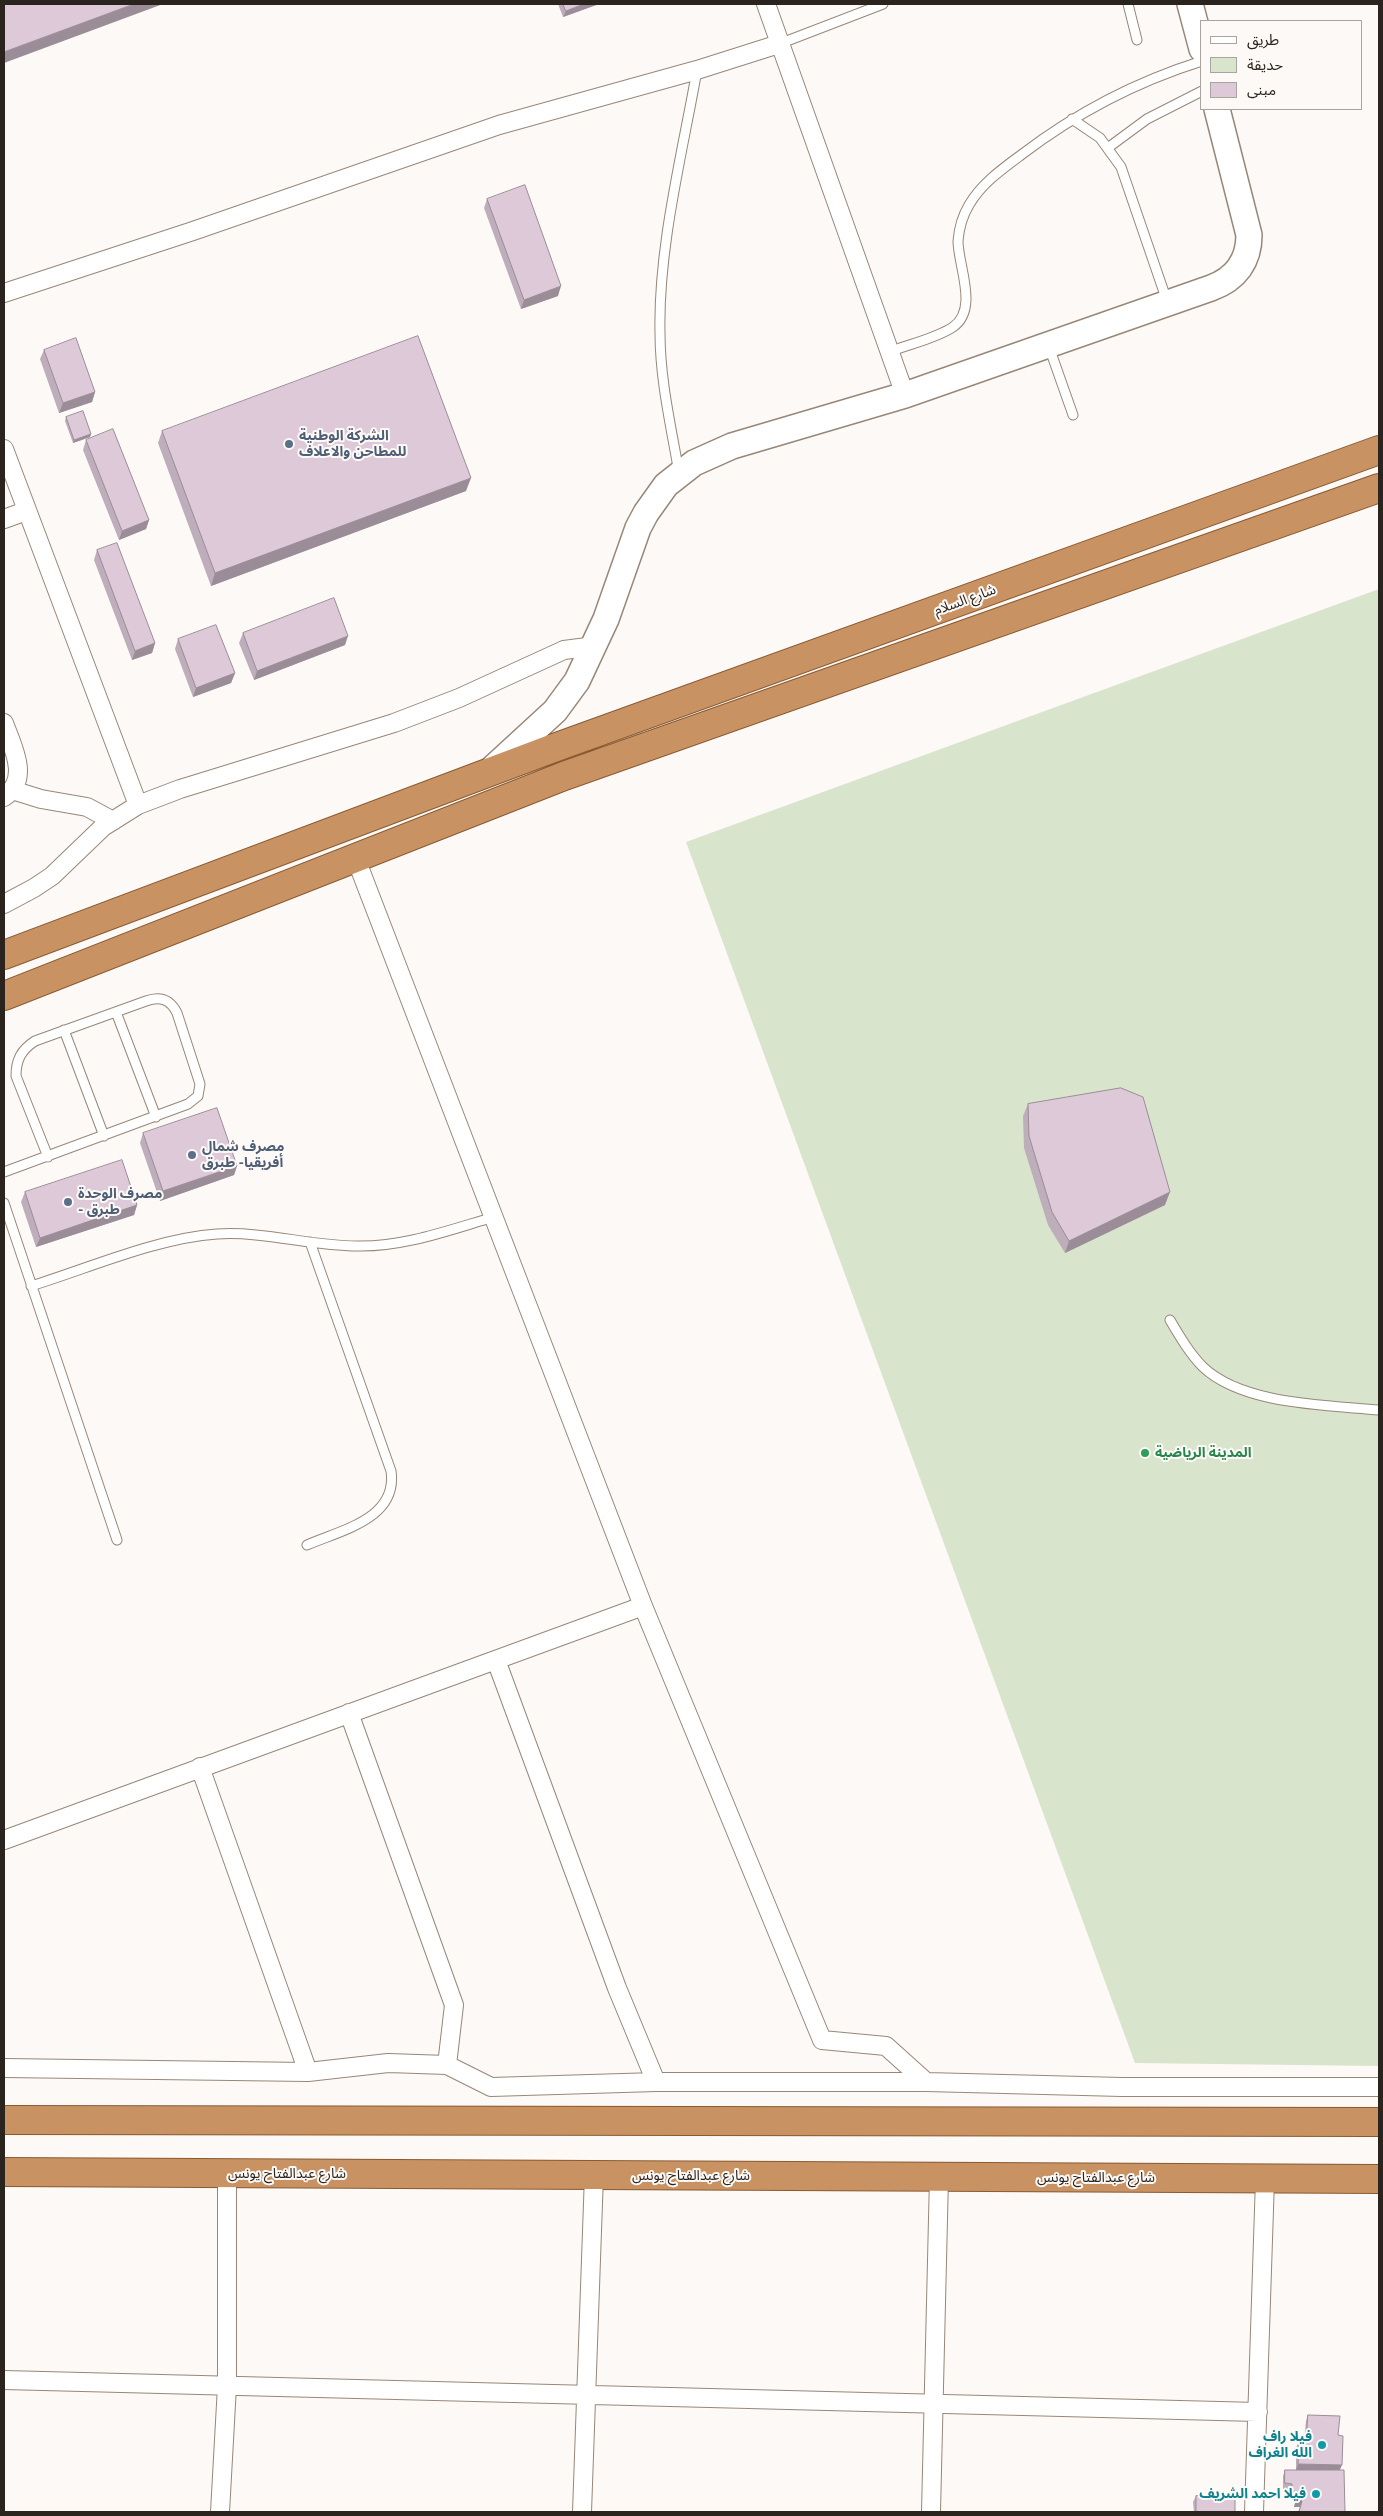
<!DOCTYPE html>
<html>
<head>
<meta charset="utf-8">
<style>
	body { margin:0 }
	#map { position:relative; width:1383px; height:2516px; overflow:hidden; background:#fdf9f6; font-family:"Public Sans","Noto Sans Arabic",sans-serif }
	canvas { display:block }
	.frame { position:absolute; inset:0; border:5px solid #2b241e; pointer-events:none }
	.legend { position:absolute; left:1200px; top:20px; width:162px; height:90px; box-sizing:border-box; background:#fdf9f6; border:1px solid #a9a4a0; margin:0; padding:6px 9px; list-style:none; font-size:15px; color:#2b241e }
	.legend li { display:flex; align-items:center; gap:10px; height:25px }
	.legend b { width:25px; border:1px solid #a9a4a0 }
</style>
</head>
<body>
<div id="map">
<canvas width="1383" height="2516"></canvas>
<div class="frame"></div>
<ul class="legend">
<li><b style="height:6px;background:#fff"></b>طريق</li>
<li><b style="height:14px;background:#d9e4cd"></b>حديقة</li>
<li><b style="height:14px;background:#ddc9d8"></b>مبنى</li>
</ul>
</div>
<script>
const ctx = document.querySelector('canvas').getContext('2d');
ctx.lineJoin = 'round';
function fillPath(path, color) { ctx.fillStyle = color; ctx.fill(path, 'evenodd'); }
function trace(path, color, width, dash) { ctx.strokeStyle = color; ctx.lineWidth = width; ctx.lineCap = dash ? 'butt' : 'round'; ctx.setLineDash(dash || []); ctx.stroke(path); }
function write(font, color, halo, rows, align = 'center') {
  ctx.font = font + ' "Public Sans","Noto Sans Arabic",sans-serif'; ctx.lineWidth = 4; ctx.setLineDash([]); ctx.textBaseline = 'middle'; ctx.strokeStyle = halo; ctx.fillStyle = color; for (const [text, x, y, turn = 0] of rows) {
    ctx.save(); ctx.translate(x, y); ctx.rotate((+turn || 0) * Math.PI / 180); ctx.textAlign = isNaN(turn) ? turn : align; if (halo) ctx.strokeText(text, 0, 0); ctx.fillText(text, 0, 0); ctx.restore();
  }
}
fillPath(new Path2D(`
	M 1379,589 L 1379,2066 L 1135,2063 L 686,842 Z`), '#d9e4cd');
const service = new Path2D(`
	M 1128,4 L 1137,40
	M 779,44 L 883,4
	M 1072,119 L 1100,138 L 1121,167 L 1167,301
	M 1109,147 L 1147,119 L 1202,91
	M 1049,347 L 1073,415
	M 889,352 C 909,344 935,339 953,327 C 979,309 958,266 958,241 C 959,228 963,215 969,205 C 981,184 1002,169 1021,155 C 1076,113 1135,82 1202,61
	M 679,473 C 671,426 660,380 660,333 C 658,248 682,155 697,70
	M 116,1012 L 156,1117
	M 64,1030 L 104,1136
	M 4,1172 L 188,1104 L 198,1096 L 200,1084 L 177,1013 C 170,999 160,996 146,1001 L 35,1041 C 21,1050 16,1060 16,1076 L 48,1157
	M 4,1203 L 117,1540
	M 31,1286 C 89,1268 157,1238 217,1234 C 265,1231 310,1246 357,1246 C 404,1247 449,1230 494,1217
	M 1170,1320 C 1180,1337 1190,1354 1203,1367 C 1243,1405 1327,1405 1379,1410
	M 307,1545 C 341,1530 398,1519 391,1471 L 310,1242`);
const minor = new Path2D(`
	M 766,4 L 905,395
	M 4,293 L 193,231 L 499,125 L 697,70 L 779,44
	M 4,449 L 138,805
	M 4,519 L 26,511
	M 4,723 C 12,746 31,779 4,797
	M 12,790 L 41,799 L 87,807 L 113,821
	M 356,859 L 643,1606 L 822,2040 L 886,2046 L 926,2082 L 1122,2087 L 1379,2087
	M 4,904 L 34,888 L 52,876 L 103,827 L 138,805 L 180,789 L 394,723 L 459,698 L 564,650 L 595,646
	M 496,1660 L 617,1988 L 656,2082
	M 349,1713 L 454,2005 L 447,2065
	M 200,1767 L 308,2072
	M 4,1840 L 643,1606
	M 4,2068 L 308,2072 L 388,2063 L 447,2065 L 491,2087 L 656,2082 L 926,2082
	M 4,2380 L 1258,2412
	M 220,2512 L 227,2386 L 227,2173
	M 582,2512 L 594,2175
	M 931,2512 L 939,2177
	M 1254,2512 L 1265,2179`);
const secondary = new Path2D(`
	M 1190,4 L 1202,49
	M 493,768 L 555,711 L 577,681 L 606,619 L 638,528 L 646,513 L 666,485 L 694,463 L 732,446 L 905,395 L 1211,288 C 1236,279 1249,261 1249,235 L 1217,109`);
const trunk = new Path2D(`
	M 4,955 L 551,749 L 1379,450
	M 4,996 L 564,776 L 1379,488
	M 4,2120 L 1379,2122
	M 4,2172 L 1379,2179`);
trace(service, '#978778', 11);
trace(minor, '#978778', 20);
trace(secondary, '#978778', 28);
trace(trunk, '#895a31', 30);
trace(service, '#fff', 9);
trace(minor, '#fff', 18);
trace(secondary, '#fff', 25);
trace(trunk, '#c89262', 28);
fillPath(new Path2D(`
	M 558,4 L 599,4 L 563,17 Z
	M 487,199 L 558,296 L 521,309 L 484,208 Z
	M 44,350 L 95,392 L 92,402 L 59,413 L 40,359 Z
	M 66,417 L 91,434 L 90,437 L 73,443 L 65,421 Z
	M 162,431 L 466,491 L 211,586 L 158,443 Z
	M 86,440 L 149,520 L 146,529 L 119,540 L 83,450 Z
	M 97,550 L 155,643 L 152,653 L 132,660 L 94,560 Z
	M 243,633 L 345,645 L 254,680 L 239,643 Z
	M 178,639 L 235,673 L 231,683 L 193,697 L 175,649 Z
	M 1028,1104 L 1165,1205 L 1065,1253 L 1048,1225 L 1024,1148 L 1023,1116 Z
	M 143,1133 L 237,1166 L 234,1175 L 160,1201 L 140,1143 Z
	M 25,1192 L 137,1205 L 134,1215 L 36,1247 L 21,1202 Z
	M 1308,2415 L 1338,2435 L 1340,2470 L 1345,2512 L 1298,2512 L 1300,2507 L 1294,2507 L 1296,2499 L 1290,2497 L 1290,2491 L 1283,2489 L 1283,2476 L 1285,2470 L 1296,2470 L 1296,2448 L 1299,2441 L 1304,2442 L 1306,2421 Z
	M 1196,2496 L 1235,2512 L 1194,2512 L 1193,2502 Z`), '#beadba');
fillPath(new Path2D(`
	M 134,4 L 163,4 L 4,63 L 4,52 Z
	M 584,4 L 599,4 L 563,17 L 566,11 Z
	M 561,286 L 558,296 L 521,309 L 524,300 Z
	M 95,392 L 92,402 L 59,413 L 63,403 Z
	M 91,434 L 90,437 L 73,443 L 74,440 Z
	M 471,478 L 466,491 L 211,586 L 215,573 Z
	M 149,520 L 146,529 L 119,540 L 122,531 Z
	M 348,636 L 345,645 L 254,680 L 257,671 Z
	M 155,643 L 152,653 L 132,660 L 135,651 Z
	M 235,673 L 231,683 L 193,697 L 196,688 Z
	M 237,1166 L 234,1175 L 160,1201 L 163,1191 Z
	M 1170,1192 L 1165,1205 L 1065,1253 L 1069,1241 Z
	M 137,1205 L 134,1215 L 36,1247 L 40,1238 Z
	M 1298,2464 L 1342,2465 L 1339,2472 L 1296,2470 Z
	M 1296,2500 L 1302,2501 L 1300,2507 L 1294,2507 Z`), '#9b8d97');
const building = new Path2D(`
	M 4,4 L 134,4 L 4,52 Z
	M 563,4 L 584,4 L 566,11 Z
	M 525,185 L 561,286 L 524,300 L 487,199 Z
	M 418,336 L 471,478 L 215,573 L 162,431 Z
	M 76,338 L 95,392 L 63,403 L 44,350 Z
	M 83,411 L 91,434 L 74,440 L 66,417 Z
	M 113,429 L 149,520 L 122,531 L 86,440 Z
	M 117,543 L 155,643 L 135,651 L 97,550 Z
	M 334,598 L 348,636 L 257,671 L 243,633 Z
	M 216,625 L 235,673 L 196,688 L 178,639 Z
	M 1121,1088 L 1143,1097 L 1170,1192 L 1069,1241 L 1052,1212 L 1029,1136 L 1028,1104 Z
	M 217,1108 L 237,1166 L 163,1191 L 143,1133 Z
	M 122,1160 L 137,1205 L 40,1238 L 25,1192 Z
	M 1308,2415 L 1340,2416 L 1338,2435 L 1343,2436 L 1342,2465 L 1298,2464 L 1299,2441 L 1306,2442 Z
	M 1285,2470 L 1344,2470 L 1345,2512 L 1299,2512 L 1302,2501 L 1296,2500 L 1298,2492 L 1292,2491 L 1292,2484 L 1285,2483 Z
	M 1235,2495 L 1235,2512 L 1196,2512 L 1196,2496 Z`);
fillPath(building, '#ddc9d8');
trace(building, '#9b8d97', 1);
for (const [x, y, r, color] of [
	[289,444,5,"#5c6f8a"],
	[192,1155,5,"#5c6f8a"],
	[68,1202,5,"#5c6f8a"],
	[1145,1453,5,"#2e9e5b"],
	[1322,2445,5,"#0f9aa8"],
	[1316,2494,5,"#0f9aa8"]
]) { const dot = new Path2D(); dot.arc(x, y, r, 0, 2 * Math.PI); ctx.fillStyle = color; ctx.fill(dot); trace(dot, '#fdf9f6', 2); }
write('bold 14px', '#4e5e75', '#fdf9f6', [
	["الشركة الوطنية",299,436],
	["للمطاحن والاعلاف",299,452],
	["مصرف شمال",202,1147],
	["أفريقيا- طبرق",202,1163],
	["مصرف الوحدة",78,1194],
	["- طبرق",78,1210]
], 'left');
write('14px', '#2b241e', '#fdf9f6', [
	["شارع السلام",965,600,-20],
	["شارع عبدالفتاح يونس",287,2174],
	["شارع عبدالفتاح يونس",691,2176],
	["شارع عبدالفتاح يونس",1096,2178]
]);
write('bold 14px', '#27864d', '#fdf9f6', [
	["المدينة الرياضية",1155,1453]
], 'left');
write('bold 14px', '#0d838f', '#fdf9f6', [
	["فيلا راف",1312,2437],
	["الله الغراف",1312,2453],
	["فيلا احمد الشريف",1306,2494]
], 'right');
</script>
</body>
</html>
